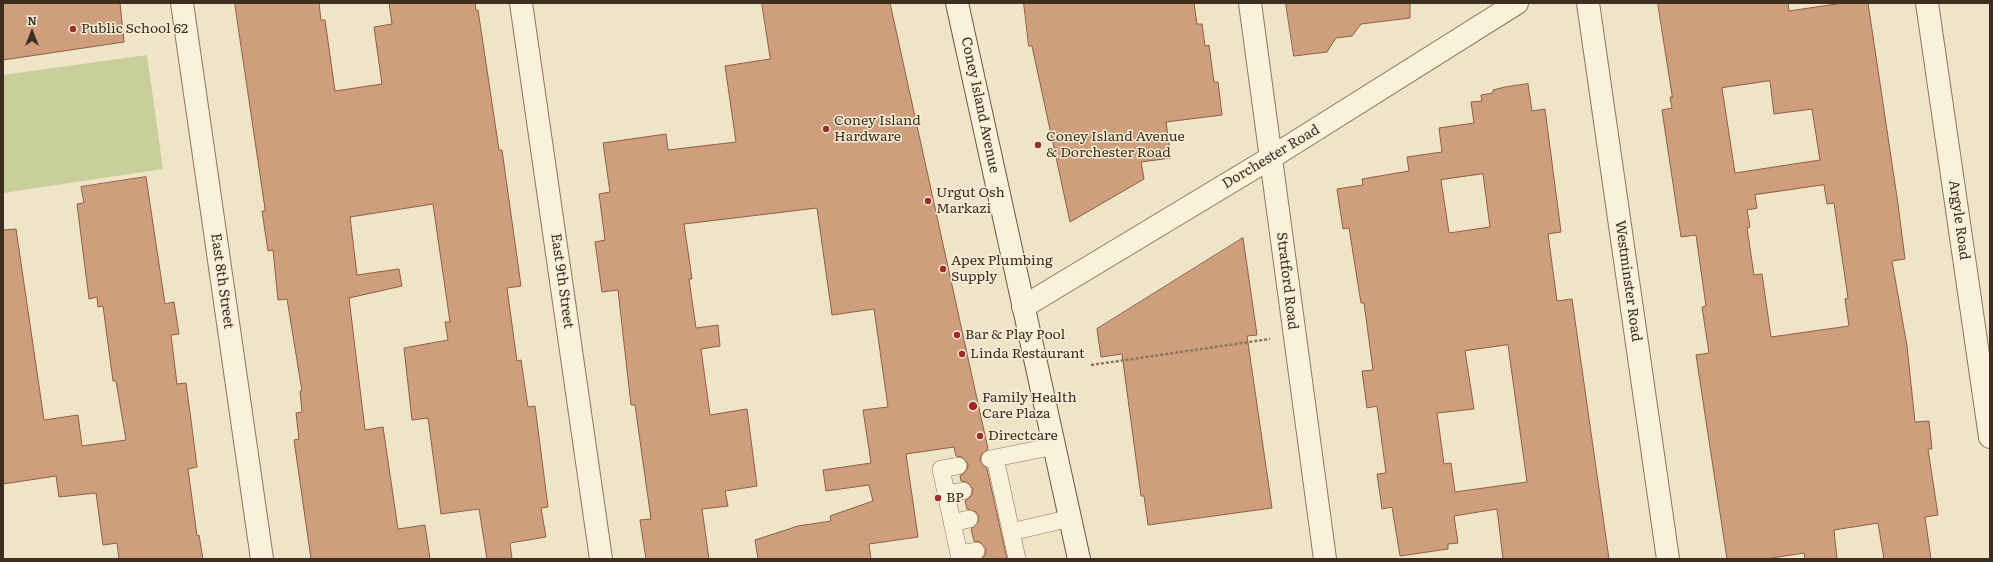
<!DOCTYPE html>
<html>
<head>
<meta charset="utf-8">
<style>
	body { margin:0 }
	#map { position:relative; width:1993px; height:562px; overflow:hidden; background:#f0e4c8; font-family:Literata,serif }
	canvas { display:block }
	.frame { position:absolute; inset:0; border:4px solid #3d2e20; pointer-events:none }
	.north { position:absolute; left:12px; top:12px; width:40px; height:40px; -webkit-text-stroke:3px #f7eed8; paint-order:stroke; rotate:0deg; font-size:11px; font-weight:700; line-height:16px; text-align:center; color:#3d2e20 }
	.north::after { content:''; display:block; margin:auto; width:14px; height:18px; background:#3d2e20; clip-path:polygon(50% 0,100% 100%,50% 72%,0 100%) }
</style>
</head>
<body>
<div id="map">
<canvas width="1993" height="562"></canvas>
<div class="frame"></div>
<div class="north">N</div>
</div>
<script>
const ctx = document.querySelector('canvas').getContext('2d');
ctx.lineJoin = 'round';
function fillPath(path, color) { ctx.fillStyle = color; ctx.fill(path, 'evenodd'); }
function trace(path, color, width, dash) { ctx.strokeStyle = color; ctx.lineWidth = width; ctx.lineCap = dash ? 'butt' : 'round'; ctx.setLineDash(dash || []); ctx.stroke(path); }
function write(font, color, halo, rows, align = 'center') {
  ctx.font = font + ' Literata,serif'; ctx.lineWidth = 3; ctx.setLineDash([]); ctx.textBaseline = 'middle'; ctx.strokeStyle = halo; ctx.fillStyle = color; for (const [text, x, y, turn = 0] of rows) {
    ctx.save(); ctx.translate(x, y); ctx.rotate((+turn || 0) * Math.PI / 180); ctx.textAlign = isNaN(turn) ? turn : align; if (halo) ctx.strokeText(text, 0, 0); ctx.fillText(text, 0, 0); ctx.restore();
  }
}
fillPath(new Path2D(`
	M 147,55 L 163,169 L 3,193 L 3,75 Z`), '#c9cf9b');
const building = new Path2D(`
	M 3,3 L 120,3 L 124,42 L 3,60 Z
	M 235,3 L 319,3 L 321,20 L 325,20 L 335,91 L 382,84 L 374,27 L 392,24 L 389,3 L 475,3 L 476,10 L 478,10 L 499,150 L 502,150 L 521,286 L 507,288 L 517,361 L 521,360 L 528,407 L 535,406 L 548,507 L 541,508 L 546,537 L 510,543 L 512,559 L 487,559 L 479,509 L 441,514 L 428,418 L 412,420 L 404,348 L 448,340 L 445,322 L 450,322 L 433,204 L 350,217 L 357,275 L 399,269 L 402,286 L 349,298 L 365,430 L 383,427 L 398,529 L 425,525 L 430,559 L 311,559 L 294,440 L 299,439 L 296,413 L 302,412 L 300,391 L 302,391 L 287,299 L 278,300 L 273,250 L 268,251 L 262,211 L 265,211 Z
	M 762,3 L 890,3 L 988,449 L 981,455 L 980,461 L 987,469 L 1007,559 L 982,559 L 985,555 L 986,549 L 980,542 L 974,541 L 971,529 L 978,522 L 979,516 L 976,512 L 967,509 L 965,501 L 972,495 L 973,489 L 967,482 L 961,481 L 960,476 L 967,470 L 968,464 L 962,457 L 956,456 L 954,447 L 906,454 L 918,537 L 869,544 L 871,559 L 758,559 L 755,540 L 798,526 L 831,521 L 830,516 L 873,501 L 869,485 L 826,491 L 823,470 L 871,463 L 863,410 L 888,407 L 874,309 L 832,315 L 817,208 L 684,224 L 692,279 L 689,279 L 696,328 L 718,325 L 720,346 L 701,349 L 710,415 L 747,409 L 757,486 L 725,491 L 728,506 L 702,509 L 709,559 L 646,559 L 640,520 L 651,519 L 635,405 L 631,405 L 618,290 L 602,292 L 595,242 L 605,240 L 599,194 L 610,192 L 603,143 L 666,134 L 668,150 L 736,142 L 725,66 L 770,59 Z
	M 1024,3 L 1194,3 L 1197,24 L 1202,24 L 1205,46 L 1209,45 L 1214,82 L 1218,82 L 1222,115 L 1166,122 L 1171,158 L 1141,162 L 1144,179 L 1070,222 L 1032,46 L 1029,46 Z
	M 1286,3 L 1410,3 L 1410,18 L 1361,24 L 1352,36 L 1336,38 L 1327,52 L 1294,56 Z
	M 1658,3 L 1788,3 L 1789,11 L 1843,3 L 1868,3 L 1898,204 L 1905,259 L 1892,261 L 1907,346 L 1915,422 L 1929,421 L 1932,449 L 1928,449 L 1938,515 L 1925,517 L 1931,559 L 1884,559 L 1878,523 L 1834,530 L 1837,559 L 1805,559 L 1804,553 L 1765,559 L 1727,559 L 1696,355 L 1709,353 L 1702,307 L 1706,306 L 1696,235 L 1681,237 L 1662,110 L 1672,108 L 1670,97 L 1672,97 ZM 1770,81 L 1774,114 L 1812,109 L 1820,160 L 1735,173 L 1722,88 ZM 1824,185 L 1827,204 L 1834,203 L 1848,298 L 1845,299 L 1849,326 L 1771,337 L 1762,274 L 1754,275 L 1747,228 L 1750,227 L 1747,210 L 1757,208 L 1755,195 Z
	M 1528,84 L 1532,111 L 1545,109 L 1561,232 L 1548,234 L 1557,301 L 1572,299 L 1609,559 L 1503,559 L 1497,509 L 1454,516 L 1458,543 L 1448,544 L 1448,549 L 1400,556 L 1392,507 L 1382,509 L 1377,474 L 1386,473 L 1377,406 L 1367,408 L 1362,371 L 1373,370 L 1364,303 L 1361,303 L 1349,228 L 1343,229 L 1337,189 L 1363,185 L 1362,179 L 1409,171 L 1407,157 L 1442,152 L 1439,128 L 1474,123 L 1471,102 L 1482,101 L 1481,95 L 1493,93 L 1493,90 L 1505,87 ZM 1483,174 L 1490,227 L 1449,233 L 1441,180 ZM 1508,345 L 1527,482 L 1455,492 L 1451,463 L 1444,464 L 1437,413 L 1474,409 L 1465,351 Z
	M 146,177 L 165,304 L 174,302 L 179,334 L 171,335 L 177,384 L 186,383 L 191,420 L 197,467 L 188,469 L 197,536 L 199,535 L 203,559 L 119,559 L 117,543 L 103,545 L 96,493 L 59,497 L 56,476 L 3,484 L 3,230 L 16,229 L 44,420 L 78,415 L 82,446 L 126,440 L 116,381 L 113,381 L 103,306 L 98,307 L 97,297 L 89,299 L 77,204 L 84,203 L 81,187 Z
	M 1243,238 L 1257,335 L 1247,336 L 1272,508 L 1148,525 L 1144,496 L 1141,496 L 1122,354 L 1101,357 L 1097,329 Z`);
fillPath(building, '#cf9f7d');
trace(building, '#8d5f41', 1);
const lane = new Path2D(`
	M 995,458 L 1017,559
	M 990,459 L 1055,446
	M 958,466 L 941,469 L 960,559
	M 946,494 L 963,491
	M 952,523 L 969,519
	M 1011,532 L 1071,518
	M 959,554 L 976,551`);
const street = new Path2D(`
	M 182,3 L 262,559
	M 521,3 L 601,559
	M 1250,3 L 1325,559
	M 1588,3 L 1668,559
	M 1927,3 L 1990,437
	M 1023,307 L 1272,157 L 1517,3`);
const secondary = new Path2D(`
	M 957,3 L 1079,559`);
trace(lane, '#8d765c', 18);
trace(street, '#8d765c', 24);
trace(secondary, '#6f573f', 24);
trace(new Path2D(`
	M 1091,365 L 1270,339`), '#8d765c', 2.5, [3, 2]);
trace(lane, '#faf1dc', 17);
trace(street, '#faf1dc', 22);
trace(secondary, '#faf1dc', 22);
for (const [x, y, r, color] of [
	[73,29,4,"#9e2a2b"],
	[826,129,4,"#9e2a2b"],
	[1038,145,4,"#9e2a2b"],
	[928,201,4,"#9e2a2b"],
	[943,269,4,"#9e2a2b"],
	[957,335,4,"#9e2a2b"],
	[962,354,4,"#9e2a2b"],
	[973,406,5,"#9e2a2b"],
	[980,436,4,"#9e2a2b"],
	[938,498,4,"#9e2a2b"]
]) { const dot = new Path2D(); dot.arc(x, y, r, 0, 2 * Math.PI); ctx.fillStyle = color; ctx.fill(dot); trace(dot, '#f7eed8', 1.5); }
write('14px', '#3d2e20', '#f7eed8', [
	["Public School 62",81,29],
	["Coney Island",834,121],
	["Hardware",834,137],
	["Coney Island Avenue",1046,137],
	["& Dorchester Road",1046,153],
	["Urgut Osh",936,193],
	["Markazi",936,209],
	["Apex Plumbing",951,261],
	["Supply",951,277],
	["Bar & Play Pool",965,335],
	["Linda Restaurant",970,354],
	["Family Health",982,398],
	["Care Plaza",982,414],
	["Directcare",988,436],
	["BP",946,498]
], 'left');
write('14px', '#3d2e20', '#f7eed8', [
	["Coney Island Avenue",980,105,78],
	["Dorchester Road",1271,157,-31],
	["Argyle Road",1959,220,82],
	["East 8th Street",222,281,82],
	["East 9th Street",562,281,82],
	["Stratford Road",1287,281,83],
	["Westminster Road",1628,281,82]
]);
</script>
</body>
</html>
